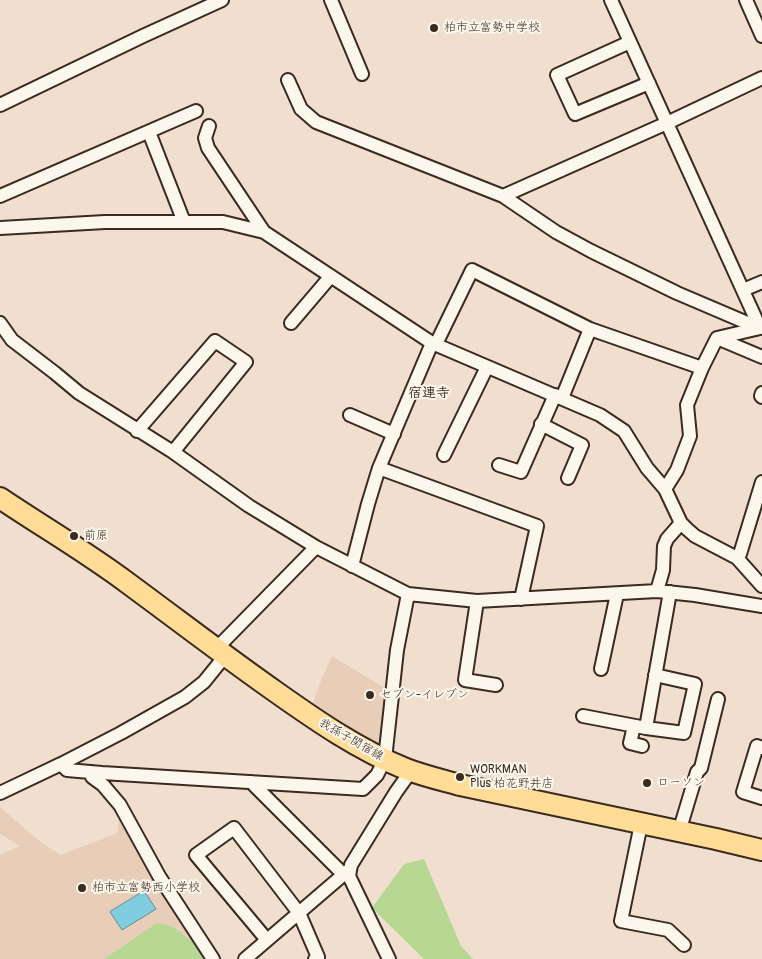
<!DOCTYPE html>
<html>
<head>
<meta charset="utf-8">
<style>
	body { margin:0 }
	canvas { display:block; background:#f0dfce }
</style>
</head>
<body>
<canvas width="762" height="959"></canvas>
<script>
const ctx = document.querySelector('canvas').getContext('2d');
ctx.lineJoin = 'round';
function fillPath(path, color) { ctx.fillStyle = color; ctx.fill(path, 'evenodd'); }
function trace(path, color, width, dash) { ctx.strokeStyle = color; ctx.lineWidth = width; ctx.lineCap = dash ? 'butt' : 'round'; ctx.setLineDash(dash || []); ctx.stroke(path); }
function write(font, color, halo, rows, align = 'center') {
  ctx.font = font + ' Pangolin,"Klee One",sans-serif'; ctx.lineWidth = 4; ctx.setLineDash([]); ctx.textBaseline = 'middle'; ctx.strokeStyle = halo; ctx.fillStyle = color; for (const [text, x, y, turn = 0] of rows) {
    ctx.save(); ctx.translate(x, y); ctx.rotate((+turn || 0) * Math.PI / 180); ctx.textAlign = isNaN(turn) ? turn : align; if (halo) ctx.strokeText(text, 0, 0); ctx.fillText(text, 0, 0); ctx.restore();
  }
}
fillPath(new Path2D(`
	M 332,656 L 388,690 L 381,748 L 311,708 L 320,683 Z
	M 0,807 L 42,843 L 61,855 L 117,833 L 119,818 L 144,858 L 213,959 L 0,959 L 0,855 L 20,846 L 0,834 Z`), '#e8ceb9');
fillPath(new Path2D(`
	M 424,859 L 461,946 L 473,959 L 424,959 L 372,908 L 404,864 Z
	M 157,923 L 172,926 L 193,942 L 205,959 L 104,959 Z`), '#b7d892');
const water = new Path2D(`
	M 144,891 L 156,909 L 122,930 L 110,912 Z`);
fillPath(water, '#7fcdde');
trace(water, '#648c91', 1);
const street = new Path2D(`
	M 331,0 L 362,74
	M 611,0 L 760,328
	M 746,0 L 762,36
	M 630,42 L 557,75 L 575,114 L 649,83
	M 288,80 L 301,109 L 316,122 L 503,196 L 556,232 L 591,251 L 677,293 L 759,328
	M 0,105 L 143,36 L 222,0
	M 209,126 L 205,138 L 208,148 L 264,232
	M 149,132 L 184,222
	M 0,196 L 196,111
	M 503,196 L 667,123 L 762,78
	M 0,228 L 105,222 L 223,222 L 264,232 L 432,343 L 600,415 L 624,431 L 647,468 L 665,489 L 681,523 L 687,529 L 695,536 L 737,558 L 762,586
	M 743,290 L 762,282
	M 0,323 L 12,340 L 55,373 L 79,393 L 173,452 L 249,506 L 316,547 L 408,594 L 477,601 L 657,591 L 695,595 L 762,606
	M 291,323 L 331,276
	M 717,338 L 762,357
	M 436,344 L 472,270 L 590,329 L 702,368
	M 762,393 L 761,396 L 762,397
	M 562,398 L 590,329
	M 350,415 L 394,434
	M 541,424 L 582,445 L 568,478
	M 137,431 L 215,341 L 246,362 L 173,452
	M 444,455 L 487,367
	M 499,465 L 521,472 L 555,395
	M 379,468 L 537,526 L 521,599
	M 665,489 L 677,470 L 690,436 L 687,405 L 702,368 L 717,338 L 760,328
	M 737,558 L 740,554 L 762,482
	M 352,566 L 368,504 L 379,468 L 432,343
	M 657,591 L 663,570 L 664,546 L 667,539 L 681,523
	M 477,601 L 465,680 L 496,685
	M 216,649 L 316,547
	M 601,669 L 617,594
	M 583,716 L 646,728 L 684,733 L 695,684 L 655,675
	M 634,726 L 630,743 L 642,746
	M 646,728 L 670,592
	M 762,748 L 757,746 L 743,792 L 762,798
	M 61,764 L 67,770 L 102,773 L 363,789 L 377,775 L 385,759 L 397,650 L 408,594
	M 91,772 L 92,777 L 103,785 L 120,805 L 159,876 L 213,959
	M 251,782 L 344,875
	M 0,793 L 61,764 L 121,733 L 185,697 L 204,682 L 225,656
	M 641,824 L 621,921 L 668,930 L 684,945
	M 679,832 L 697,772 L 701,768 L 718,699
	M 267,940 L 196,855 L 234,828 L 299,913 L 318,957 L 315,959
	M 245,959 L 350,869
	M 389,959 L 349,876 L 351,865 L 396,792 L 411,771`);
const primary = new Path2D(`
	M 0,498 C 43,527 88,553 129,584 C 178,620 226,657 276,692 C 317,721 359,750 406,769 C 424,776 442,780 460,785 L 716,839 L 762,850`);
trace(street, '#3b2a1e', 16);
trace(primary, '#3b2a1e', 24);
trace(street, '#fbf7ec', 12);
trace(primary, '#ffdd96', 20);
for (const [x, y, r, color] of [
	[434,28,5,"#3b2a1e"],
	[74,536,5,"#3b2a1e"],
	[370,695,5,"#3b2a1e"],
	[460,777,5,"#3b2a1e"],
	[647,783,5,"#3b2a1e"],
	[82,888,5,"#3b2a1e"]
]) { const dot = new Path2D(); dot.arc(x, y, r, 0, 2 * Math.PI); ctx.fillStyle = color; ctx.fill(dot); trace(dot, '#fbf7ec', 2); }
write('12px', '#3b2a1e', '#fbf7ec', [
	["柏市立富勢中学校",444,28],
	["前原",84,536],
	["セブン-イレブン",380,695],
	["WORKMAN",470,770],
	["Plus 柏花野井店",470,784],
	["ローソン",657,783],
	["柏市立富勢西小学校",92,888]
], 'left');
write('12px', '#3b2a1e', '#fbf7ec', [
	["我孫子関宿線",351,740,30]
]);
write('bold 14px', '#3b2a1e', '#fbf7ec', [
	["宿連寺",429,393]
]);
</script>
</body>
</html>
